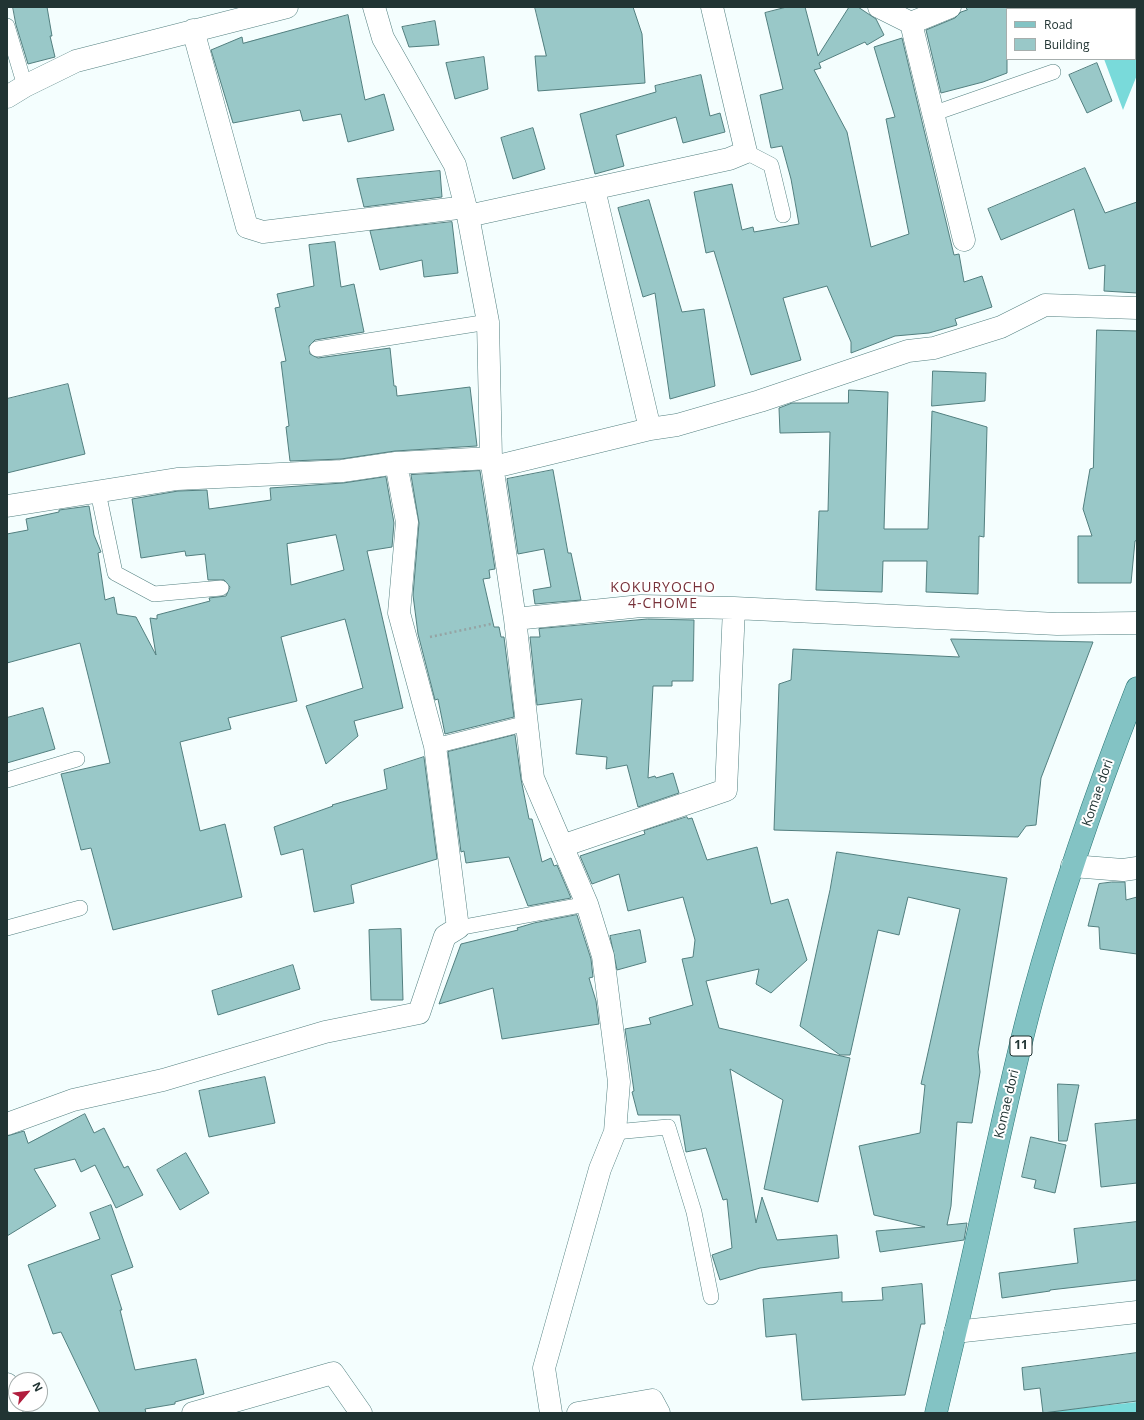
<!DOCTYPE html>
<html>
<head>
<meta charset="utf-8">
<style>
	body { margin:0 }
	#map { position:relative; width:1144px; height:1420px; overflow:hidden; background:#f4fefe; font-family:"Open Sans",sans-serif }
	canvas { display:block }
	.frame { position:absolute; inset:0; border:8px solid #213433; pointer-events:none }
	.legend { position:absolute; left:1006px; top:8px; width:130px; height:52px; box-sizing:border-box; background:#fff; border:1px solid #a6aead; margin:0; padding:5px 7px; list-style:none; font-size:12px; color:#213433 }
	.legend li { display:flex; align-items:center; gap:8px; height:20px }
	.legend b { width:20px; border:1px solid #a6aead }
	.north { position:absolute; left:8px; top:1372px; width:40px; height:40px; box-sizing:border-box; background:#fff; border:1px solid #a6aead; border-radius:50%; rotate:62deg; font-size:11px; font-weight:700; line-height:16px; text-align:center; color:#213433 }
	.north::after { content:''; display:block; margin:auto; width:14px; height:18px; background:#b11e3e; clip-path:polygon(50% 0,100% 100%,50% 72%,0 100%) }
</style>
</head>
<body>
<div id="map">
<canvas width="1144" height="1420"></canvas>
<div class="frame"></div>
<ul class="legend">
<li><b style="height:5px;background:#83c3c4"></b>Road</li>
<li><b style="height:11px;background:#99c8c8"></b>Building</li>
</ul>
<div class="north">N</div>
</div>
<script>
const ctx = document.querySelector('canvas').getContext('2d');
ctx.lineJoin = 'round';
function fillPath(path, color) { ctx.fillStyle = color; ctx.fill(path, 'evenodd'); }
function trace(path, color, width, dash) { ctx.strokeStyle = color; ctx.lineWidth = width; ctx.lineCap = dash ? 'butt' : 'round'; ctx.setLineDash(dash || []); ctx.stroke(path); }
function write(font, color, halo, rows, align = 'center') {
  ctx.font = font + ' "Open Sans",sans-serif'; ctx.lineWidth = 4; ctx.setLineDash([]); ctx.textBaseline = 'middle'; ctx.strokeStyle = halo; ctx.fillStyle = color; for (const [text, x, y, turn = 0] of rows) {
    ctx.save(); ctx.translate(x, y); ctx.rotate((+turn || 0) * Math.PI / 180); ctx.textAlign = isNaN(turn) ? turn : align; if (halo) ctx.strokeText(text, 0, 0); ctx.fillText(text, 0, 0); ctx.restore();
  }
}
fillPath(new Path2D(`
	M 1135,42 L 1137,42 L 1137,75 L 1123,110 L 1104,59 L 1135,59 Z
	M 1137,1402 L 1137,1413 L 1037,1413 Z`), '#79dada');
const building = new Path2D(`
	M 13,7 L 47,7 L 52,36 L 50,36 L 55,57 L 28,64 L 16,25 Z
	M 535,7 L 633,7 L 642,34 L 645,83 L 538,91 L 535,56 L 546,56 Z
	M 787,7 L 805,7 L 818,56 L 849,7 L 858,7 L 876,19 L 884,35 L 867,45 L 865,42 L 819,63 L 821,68 L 814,70 L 847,132 L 871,247 L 909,234 L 886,119 L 895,117 L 874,47 L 902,38 L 954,255 L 959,254 L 964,282 L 982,276 L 992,307 L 955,319 L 957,325 L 929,333 L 895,336 L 851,353 L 851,342 L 827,286 L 783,298 L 801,360 L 751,375 L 714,251 L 706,253 L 694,192 L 732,184 L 742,230 L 753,227 L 754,232 L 799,224 L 791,179 L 782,146 L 771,148 L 760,95 L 783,89 L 765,13 Z
	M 966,7 L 1007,7 L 1007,73 L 983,82 L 941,93 L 926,30 L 955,18 L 961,12 L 967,10 Z
	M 348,15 L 365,100 L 384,94 L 394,130 L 348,142 L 341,114 L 303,121 L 300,110 L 233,123 L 211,50 L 242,37 L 243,43 Z
	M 435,21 L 439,45 L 409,47 L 402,27 Z
	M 484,57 L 488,89 L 455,99 L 446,63 Z
	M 1097,63 L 1112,101 L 1087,113 L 1069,75 Z
	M 701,75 L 710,116 L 720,113 L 725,132 L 683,143 L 676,117 L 616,135 L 624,166 L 595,174 L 580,114 L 656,92 L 655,86 Z
	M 533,128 L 545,169 L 513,179 L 501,138 Z
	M 1085,168 L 1105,213 L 1137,202 L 1137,293 L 1104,291 L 1105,265 L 1089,269 L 1074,209 L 1001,240 L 988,209 Z
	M 440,171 L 442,197 L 364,207 L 357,179 Z
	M 649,200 L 682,312 L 704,309 L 715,386 L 670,399 L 655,293 L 643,297 L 618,208 Z
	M 452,222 L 458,273 L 424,277 L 422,260 L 380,270 L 370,231 Z
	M 335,242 L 341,287 L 354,284 L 364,332 L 315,340 L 309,346 L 310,354 L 318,358 L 390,348 L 394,386 L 396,386 L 397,396 L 470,387 L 477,446 L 395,451 L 341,459 L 290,461 L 286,427 L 289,426 L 281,362 L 286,361 L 275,308 L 280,307 L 277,294 L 314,286 L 309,245 Z
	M 1097,330 L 1137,331 L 1137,540 L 1135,541 L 1131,583 L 1078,583 L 1078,536 L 1092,536 L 1083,509 L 1090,469 L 1093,468 Z
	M 933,371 L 986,373 L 985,401 L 932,406 Z
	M 68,384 L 85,454 L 7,473 L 7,399 Z
	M 849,390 L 888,392 L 884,529 L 928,529 L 932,411 L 987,427 L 984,537 L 979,536 L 978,594 L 926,592 L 927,561 L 883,561 L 882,592 L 816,590 L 819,511 L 828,511 L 830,432 L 780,433 L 779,408 L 792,403 L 848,403 Z
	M 553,470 L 568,553 L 571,553 L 581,600 L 535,604 L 533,590 L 551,587 L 544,549 L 518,554 L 507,479 Z
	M 480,471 L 495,569 L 489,570 L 490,578 L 483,579 L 494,627 L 499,627 L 501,637 L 504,637 L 514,717 L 445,734 L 438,699 L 435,700 L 418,634 L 413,595 L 419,523 L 411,475 Z
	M 386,477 L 394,523 L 392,547 L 367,551 L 403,708 L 354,721 L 358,736 L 326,764 L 306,706 L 363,688 L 345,619 L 281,637 L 297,701 L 228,718 L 231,729 L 180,742 L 200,831 L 225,824 L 242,897 L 113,930 L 91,848 L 81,850 L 61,774 L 110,763 L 80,643 L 7,663 L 7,534 L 28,530 L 26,519 L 59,512 L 59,510 L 89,506 L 94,535 L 101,552 L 98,553 L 105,600 L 114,597 L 117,614 L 136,617 L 156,655 L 150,618 L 157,619 L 157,615 L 210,601 L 209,598 L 226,596 L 230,587 L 224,580 L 208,580 L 205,554 L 186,556 L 185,551 L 141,558 L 132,499 L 178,491 L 207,490 L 209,509 L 271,500 L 270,488 L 343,483 ZM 336,535 L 344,570 L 291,585 L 287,544 Z
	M 648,619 L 694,620 L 693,681 L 672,681 L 672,686 L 653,686 L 648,778 L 655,776 L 656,778 L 673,773 L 679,793 L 638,807 L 627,765 L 606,769 L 607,757 L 576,754 L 582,699 L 537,705 L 530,637 L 540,637 L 539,629 Z
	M 951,639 L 1093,642 L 1041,778 L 1036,825 L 1026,826 L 1018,837 L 774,830 L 779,684 L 791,680 L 793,649 L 959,657 Z
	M 43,708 L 55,749 L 7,763 L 7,718 Z
	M 515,735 L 521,779 L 529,819 L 532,819 L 542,862 L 551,858 L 554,866 L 557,865 L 571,898 L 528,906 L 509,857 L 466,863 L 464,851 L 461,852 L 448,752 Z
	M 424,757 L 437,859 L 351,885 L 354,903 L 314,912 L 303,849 L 281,855 L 274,827 L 333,806 L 332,805 L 387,789 L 384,770 Z
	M 687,817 L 688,819 L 692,818 L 707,860 L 757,847 L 771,904 L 788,899 L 807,960 L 771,993 L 756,984 L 759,969 L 706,981 L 719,1028 L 850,1058 L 818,1202 L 764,1189 L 783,1100 L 730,1069 L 756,1223 L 762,1197 L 777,1240 L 837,1235 L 839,1258 L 760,1268 L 720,1280 L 712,1255 L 732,1248 L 727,1199 L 723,1200 L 706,1148 L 686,1152 L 680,1115 L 638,1115 L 632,1092 L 634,1091 L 625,1029 L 651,1024 L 649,1018 L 693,1005 L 682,959 L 693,957 L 695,940 L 683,897 L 628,911 L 619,874 L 592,884 L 580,856 L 645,834 L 644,831 Z
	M 837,852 L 1007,878 L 978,1052 L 980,1072 L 972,1123 L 957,1122 L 951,1206 L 947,1225 L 967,1223 L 964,1240 L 880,1252 L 876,1231 L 925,1227 L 874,1215 L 859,1146 L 920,1133 L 925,1085 L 921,1084 L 960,909 L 908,897 L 899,935 L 878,930 L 850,1055 L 840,1055 L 800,1026 L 830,890 Z
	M 1112,882 L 1125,882 L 1126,900 L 1137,897 L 1137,954 L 1100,949 L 1099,927 L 1088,926 L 1099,884 Z
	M 577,915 L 591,959 L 593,977 L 589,978 L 596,1001 L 599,1024 L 502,1039 L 493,988 L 439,1004 L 461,944 L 518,930 L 517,928 L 534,923 Z
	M 401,929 L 403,1000 L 371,1000 L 369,930 Z
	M 640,930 L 646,962 L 617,970 L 610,936 Z
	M 293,965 L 300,989 L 218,1015 L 212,991 Z
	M 265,1077 L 275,1123 L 209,1137 L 199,1091 Z
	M 1058,1084 L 1079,1085 L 1067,1141 L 1059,1141 Z
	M 85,1114 L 94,1133 L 104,1128 L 124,1168 L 128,1166 L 143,1195 L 116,1208 L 95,1165 L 81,1172 L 75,1159 L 34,1169 L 56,1206 L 7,1236 L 7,1136 L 24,1131 L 28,1143 Z
	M 1137,1120 L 1137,1183 L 1101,1187 L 1095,1124 Z
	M 1031,1137 L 1066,1145 L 1055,1193 L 1034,1188 L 1036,1180 L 1022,1177 Z
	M 186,1153 L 209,1193 L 180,1210 L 157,1170 Z
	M 111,1205 L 133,1267 L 111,1275 L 122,1310 L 120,1310 L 135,1370 L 196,1359 L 204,1394 L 175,1402 L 175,1404 L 145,1409 L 146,1413 L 100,1413 L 61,1332 L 53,1334 L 28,1265 L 100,1239 L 90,1213 Z
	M 1137,1222 L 1137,1280 L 1050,1290 L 1050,1291 L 1002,1298 L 999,1273 L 1078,1263 L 1074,1229 Z
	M 922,1284 L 925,1324 L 921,1324 L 905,1395 L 802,1400 L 796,1334 L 766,1337 L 763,1299 L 842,1292 L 842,1302 L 883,1300 L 882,1288 Z
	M 1137,1353 L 1137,1401 L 1043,1413 L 1040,1388 L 1024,1390 L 1022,1368 Z`);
fillPath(building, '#99c8c8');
trace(building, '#527f7f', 1);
const service = new Path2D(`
	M 7,26 L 25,86
	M 935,113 L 1053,72
	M 746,152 L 771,165 L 783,215
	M 317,349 L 488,322
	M 98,492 L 115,573 L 154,594 L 221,588
	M 435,746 L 527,723
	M 7,780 L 77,759
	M 7,928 L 80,908
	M 458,928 L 587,904
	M 615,1132 L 668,1127 L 694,1212 L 711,1297`);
const minor = new Path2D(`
	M 374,7 L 383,38 L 455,165 L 468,216 L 488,322 L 491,458 L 515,619 L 533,778 L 587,904 L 603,956 L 619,1082 L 615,1132 L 600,1169 L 544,1368 L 551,1413
	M 879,7 L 911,23 L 950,7
	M 911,23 L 964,240
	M 193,30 L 247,227 L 263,232 L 466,207
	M 7,97 L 25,86 L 76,61 L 287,7
	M 594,189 L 650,429
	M 468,216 L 729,159 L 746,152 L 712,7
	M 494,467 L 650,429 L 677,425 L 760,401 L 908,351 L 934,348 L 1001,327 L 1045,305 L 1137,308
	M 7,506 L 177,479 L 342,471 L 396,463 L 491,458
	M 515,619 L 641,606 L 734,608
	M 562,846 L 726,790 L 734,608 L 1057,624 L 1137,623
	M 1072,866 L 1123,870 L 1137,868
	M 7,1124 L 73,1100 L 163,1080 L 325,1032 L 419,1013 L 445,936 L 458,928 L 435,746 L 399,613 L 407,522 L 396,463
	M 955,1332 L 1137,1312
	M 193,1413 L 333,1373 L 361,1413
	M 578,1413 L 652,1400 L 659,1413`);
const tertiary = new Path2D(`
	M 7,1384 L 16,1403`);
const primary = new Path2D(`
	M 936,1413 C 945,1374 955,1335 964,1295 C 987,1197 1006,1097 1032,1000 C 1061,894 1097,790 1137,688`);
trace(service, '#548181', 16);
trace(minor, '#548181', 23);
trace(tertiary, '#548181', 23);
trace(primary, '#2b7777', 23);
trace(new Path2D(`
	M 430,637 L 491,624`), '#95a3a3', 2.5, [2, 3]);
trace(service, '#fff', 15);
trace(minor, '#fff', 22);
trace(tertiary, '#fff', 22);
trace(primary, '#83c3c4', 22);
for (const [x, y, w] of [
	[1021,1046,22]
]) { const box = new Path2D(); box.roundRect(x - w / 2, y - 10, w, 20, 3); ctx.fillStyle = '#fff'; ctx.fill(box); trace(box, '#213433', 1); }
write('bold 12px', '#213433', null, [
	["11",1021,1046]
]);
write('13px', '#213433', '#fff', [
	["Komae dori",1098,793,-71],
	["Komae dori",1007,1104,-77]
]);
ctx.letterSpacing = '1px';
write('14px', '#783139', '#fff', [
	["KOKURYOCHO",663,588],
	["4-CHOME",663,604]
]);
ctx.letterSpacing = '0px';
</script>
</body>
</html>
